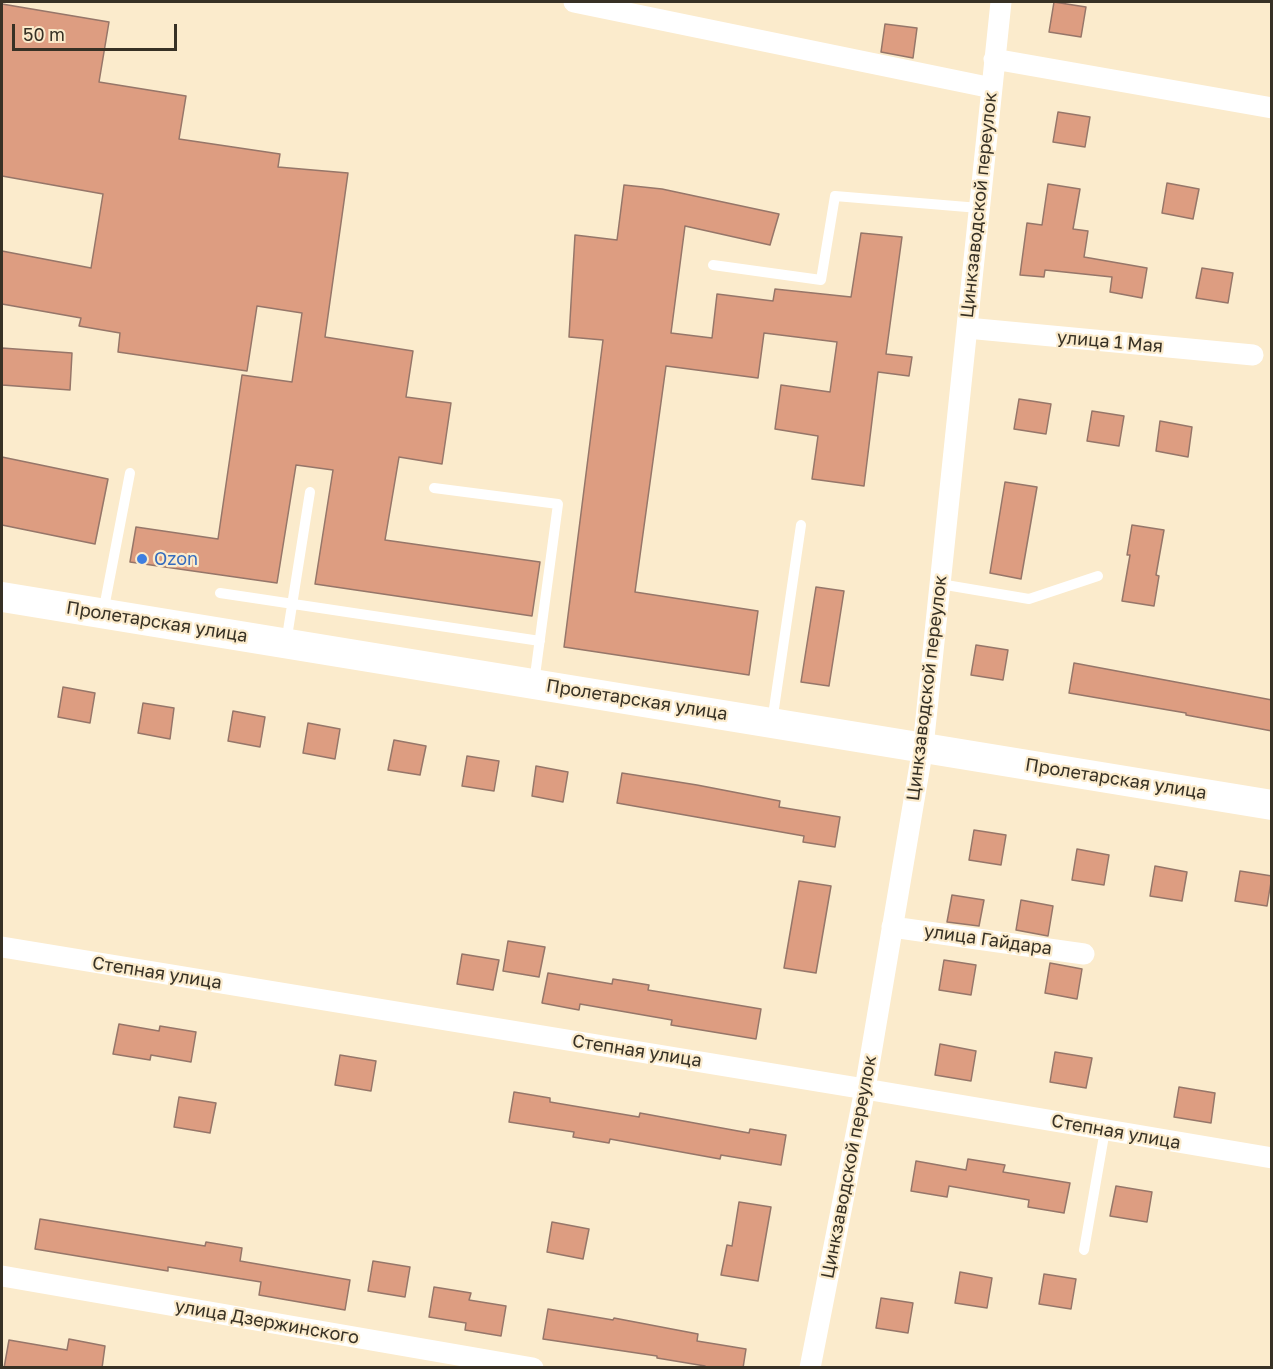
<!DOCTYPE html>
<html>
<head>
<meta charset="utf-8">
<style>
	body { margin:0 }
	#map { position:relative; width:1273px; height:1369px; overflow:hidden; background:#fbebcc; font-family:"Golos Text",sans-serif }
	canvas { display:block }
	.frame { position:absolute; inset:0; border:3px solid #373125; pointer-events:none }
	.scale { position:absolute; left:12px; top:24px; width:165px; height:27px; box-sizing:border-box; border:3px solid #373125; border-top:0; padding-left:8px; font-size:18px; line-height:21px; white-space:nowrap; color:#373125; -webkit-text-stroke:4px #fbebcc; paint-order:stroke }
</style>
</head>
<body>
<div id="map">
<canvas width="1273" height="1369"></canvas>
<div class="frame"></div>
<div class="scale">50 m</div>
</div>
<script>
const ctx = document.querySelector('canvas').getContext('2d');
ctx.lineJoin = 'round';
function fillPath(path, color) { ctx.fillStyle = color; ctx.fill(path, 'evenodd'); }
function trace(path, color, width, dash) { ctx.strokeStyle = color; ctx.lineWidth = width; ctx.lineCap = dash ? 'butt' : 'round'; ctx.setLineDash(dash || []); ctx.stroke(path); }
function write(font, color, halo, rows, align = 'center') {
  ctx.font = font + ' "Golos Text",sans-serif'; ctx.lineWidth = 4.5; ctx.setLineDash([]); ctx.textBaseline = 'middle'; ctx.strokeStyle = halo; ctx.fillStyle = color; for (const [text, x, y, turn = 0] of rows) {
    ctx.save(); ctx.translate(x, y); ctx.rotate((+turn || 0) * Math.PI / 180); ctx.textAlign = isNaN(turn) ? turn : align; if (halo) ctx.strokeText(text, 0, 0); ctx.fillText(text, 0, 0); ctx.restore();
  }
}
const building = new Path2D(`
	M 1054,2 L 1086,7 L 1081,37 L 1049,32 Z
	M 2,4 L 109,22 L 99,82 L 186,96 L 179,139 L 280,154 L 278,167 L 348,173 L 325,337 L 413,351 L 406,397 L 451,403 L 442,464 L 399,457 L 385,540 L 540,562 L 532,616 L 315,584 L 333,470 L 296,465 L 277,583 L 130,562 L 136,527 L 218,539 L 242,375 L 292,382 L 302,313 L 257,306 L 247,371 L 118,352 L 120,333 L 79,326 L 81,318 L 2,304 L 2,251 L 91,268 L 103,194 L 2,176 Z
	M 885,24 L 917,28 L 913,58 L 881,52 Z
	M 1058,112 L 1090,117 L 1085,147 L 1053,142 Z
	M 1167,183 L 1199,189 L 1193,219 L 1162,213 Z
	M 1048,184 L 1080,189 L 1073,229 L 1088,231 L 1084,257 L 1147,268 L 1142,298 L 1110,292 L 1112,277 L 1045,270 L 1044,277 L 1020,275 L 1027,223 L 1042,225 Z
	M 624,185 L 662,189 L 779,214 L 770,245 L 685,226 L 671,333 L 712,338 L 717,294 L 773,301 L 775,289 L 851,297 L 861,233 L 902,237 L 886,354 L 912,357 L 909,376 L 878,372 L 864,486 L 812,479 L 818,436 L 775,429 L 781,385 L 830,392 L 837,342 L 764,333 L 758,378 L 666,366 L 635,592 L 758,611 L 749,675 L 564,647 L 603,340 L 569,337 L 575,235 L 617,240 Z
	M 1202,268 L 1233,273 L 1228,303 L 1196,298 Z
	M 2,348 L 72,353 L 70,390 L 2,385 Z
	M 1019,399 L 1051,404 L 1046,434 L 1014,429 Z
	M 1092,411 L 1124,416 L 1119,446 L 1087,441 Z
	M 1160,421 L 1192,427 L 1188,457 L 1156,451 Z
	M 2,457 L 108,479 L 95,544 L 2,525 Z
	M 1005,482 L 1037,487 L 1021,579 L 990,573 Z
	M 1132,525 L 1164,530 L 1156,575 L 1159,576 L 1154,606 L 1122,601 L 1130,555 L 1127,555 Z
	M 816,587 L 844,591 L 829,686 L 801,682 Z
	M 976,645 L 1008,650 L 1003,680 L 971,675 Z
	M 1074,663 L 1272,700 L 1272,731 L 1186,715 L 1186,713 L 1069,693 Z
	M 63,687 L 95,693 L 90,723 L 58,717 Z
	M 143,703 L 174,708 L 170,739 L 138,733 Z
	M 233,711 L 265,717 L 260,747 L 228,741 Z
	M 308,723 L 340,729 L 335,759 L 303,753 Z
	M 394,740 L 426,746 L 420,775 L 388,770 Z
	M 467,756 L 499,761 L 494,791 L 462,786 Z
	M 536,766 L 568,772 L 563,802 L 532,796 Z
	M 622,773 L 697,785 L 780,801 L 779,807 L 840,817 L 835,847 L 803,842 L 804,836 L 617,803 Z
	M 974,830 L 1006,835 L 1001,865 L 969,860 Z
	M 1077,849 L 1109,855 L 1104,885 L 1072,880 Z
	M 1155,866 L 1187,872 L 1182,901 L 1150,896 Z
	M 1240,871 L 1272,876 L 1267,906 L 1235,901 Z
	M 799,881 L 831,886 L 816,973 L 784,968 Z
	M 952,895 L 984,900 L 979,926 L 947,922 Z
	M 1021,900 L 1053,906 L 1048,936 L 1016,930 Z
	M 508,941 L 545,947 L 539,977 L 503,971 Z
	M 462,954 L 499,960 L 493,990 L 457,984 Z
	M 944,960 L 976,965 L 971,995 L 939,990 Z
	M 1050,963 L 1082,969 L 1077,999 L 1045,993 Z
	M 548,973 L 612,984 L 613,979 L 649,985 L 648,990 L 761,1009 L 756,1039 L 671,1025 L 672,1020 L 580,1004 L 579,1010 L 542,1003 Z
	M 119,1024 L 159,1031 L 160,1026 L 196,1032 L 191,1062 L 151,1055 L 150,1060 L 113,1054 Z
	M 940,1044 L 976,1051 L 971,1081 L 935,1075 Z
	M 1055,1052 L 1092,1058 L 1086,1088 L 1050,1082 Z
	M 340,1055 L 376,1061 L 371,1091 L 335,1085 Z
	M 1179,1087 L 1215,1093 L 1211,1123 L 1174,1117 Z
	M 514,1092 L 550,1098 L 550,1102 L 639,1117 L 640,1113 L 749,1133 L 750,1129 L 786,1135 L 781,1165 L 721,1155 L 720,1159 L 610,1139 L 609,1143 L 573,1137 L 574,1132 L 509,1122 Z
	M 179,1097 L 216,1103 L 210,1133 L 174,1127 Z
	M 968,1159 L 1005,1165 L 1003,1172 L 1070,1183 L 1064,1213 L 1028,1207 L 1029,1200 L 949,1186 L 947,1197 L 911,1191 L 916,1161 L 966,1170 Z
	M 1116,1186 L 1152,1192 L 1147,1222 L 1110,1216 Z
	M 739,1202 L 771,1207 L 758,1281 L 721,1275 L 727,1245 L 732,1246 Z
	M 40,1219 L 205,1246 L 206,1242 L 242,1248 L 240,1261 L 350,1280 L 345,1310 L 259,1295 L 261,1282 L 168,1267 L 168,1271 L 35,1249 Z
	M 552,1222 L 589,1229 L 583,1259 L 547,1252 Z
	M 373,1261 L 410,1267 L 405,1297 L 368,1291 Z
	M 960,1272 L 992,1278 L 987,1308 L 955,1303 Z
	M 1044,1274 L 1076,1279 L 1071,1309 L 1039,1304 Z
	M 434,1287 L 471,1293 L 469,1300 L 506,1306 L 501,1336 L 465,1330 L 466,1323 L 429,1317 Z
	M 881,1298 L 913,1303 L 908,1333 L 876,1328 Z
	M 548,1309 L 613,1320 L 614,1318 L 698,1334 L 697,1341 L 746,1349 L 743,1368 L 705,1368 L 705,1366 L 657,1358 L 657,1356 L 543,1339 Z
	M 69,1339 L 105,1346 L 102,1368 L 4,1368 L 9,1340 L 67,1350 Z`);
fillPath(building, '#dd9d81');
trace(building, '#967669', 1.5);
trace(new Path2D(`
	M 713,265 L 821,280 L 835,196 L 979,208
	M 434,488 L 558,504 L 534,683
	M 940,584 L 1029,599 L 1098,576
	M 220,593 L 540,641
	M 103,613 L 130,473
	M 286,643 L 310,492
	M 772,722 L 801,525
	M 1084,1250 L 1105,1130`), '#fff', 10);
trace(new Path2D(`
	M 574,2 L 992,88
	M 994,59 L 1272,108
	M 967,328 L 1253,355
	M 892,927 L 1084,954
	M 2,947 L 865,1089 L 1272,1158
	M 2,1276 L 533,1368
	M 810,1368 L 865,1089 L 923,747 L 1001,2`), '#fff', 21);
trace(new Path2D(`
	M 2,597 L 1272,805`), '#fff', 30);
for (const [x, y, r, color] of [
	[142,559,6,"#3f7fe0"]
]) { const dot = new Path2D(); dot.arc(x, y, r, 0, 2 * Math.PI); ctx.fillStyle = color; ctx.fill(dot); trace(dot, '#fbebcc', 2); }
write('18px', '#373125', '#fbebcc', [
	["Цинкзаводской переулок",979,205,-84],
	["улица 1 Мая",1110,342,5],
	["Пролетарская улица",157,622,9],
	["Цинкзаводской переулок",927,688,-83],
	["Пролетарская улица",637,700,9],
	["Пролетарская улица",1116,779,9],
	["улица Гайдара",988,940,8],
	["Степная улица",157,973,9],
	["Степная улица",637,1051,9],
	["Степная улица",1116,1132,10],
	["Цинкзаводской переулок",849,1167,-79],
	["улица Дзержинского",267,1322,10]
]);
write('18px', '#366cbe', '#fbebcc', [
	["Ozon",154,559]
], 'left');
</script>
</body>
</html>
